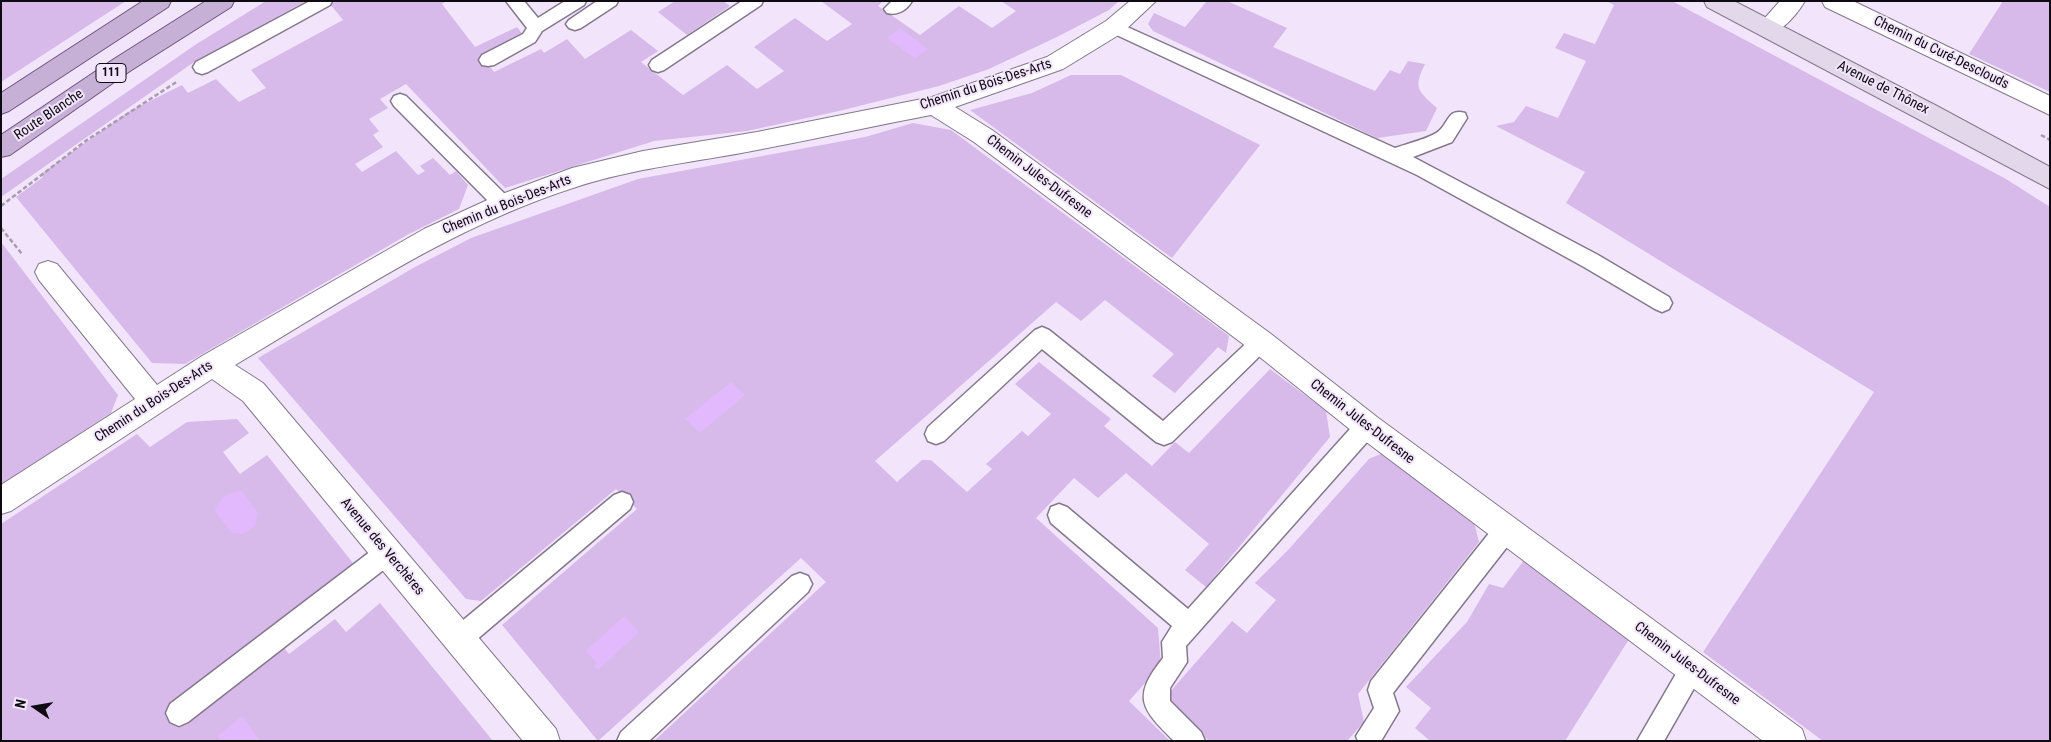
<!DOCTYPE html>
<html>
<head>
<meta charset="utf-8">
<style>
	body { margin:0 }
	#map { position:relative; width:2051px; height:742px; overflow:hidden; background:#f2e5fb; font-family:"Roboto Condensed",sans-serif }
	canvas { display:block }
	.frame { position:absolute; inset:0; border:2px solid #0e0a11; pointer-events:none }
	.north { position:absolute; left:10px; top:682px; width:50px; height:50px; -webkit-text-stroke:4px #f2e5fb; paint-order:stroke; rotate:283deg; font-size:14px; font-weight:700; line-height:20px; text-align:center; color:#0e0a11 }
	.north::after { content:''; display:block; margin:auto; width:18px; height:22px; background:#0e0a11; clip-path:polygon(50% 0,100% 100%,50% 72%,0 100%) }
</style>
</head>
<body>
<div id="map">
<canvas width="2051" height="742"></canvas>
<div class="frame"></div>
<div class="north">N</div>
</div>
<script>
const ctx = document.querySelector('canvas').getContext('2d');
ctx.lineJoin = 'round';
function fillPath(path, color) { ctx.fillStyle = color; ctx.fill(path, 'evenodd'); }
function trace(path, color, width, dash) { ctx.strokeStyle = color; ctx.lineWidth = width; ctx.lineCap = dash ? 'butt' : 'round'; ctx.setLineDash(dash || []); ctx.stroke(path); }
function write(font, color, halo, rows, align = 'center') {
  ctx.font = font + ' "Roboto Condensed",sans-serif'; ctx.lineWidth = 4; ctx.setLineDash([]); ctx.textBaseline = 'middle'; ctx.strokeStyle = halo; ctx.fillStyle = color; for (const [text, x, y, turn = 0] of rows) {
    ctx.save(); ctx.translate(x, y); ctx.rotate((+turn || 0) * Math.PI / 180); ctx.textAlign = isNaN(turn) ? turn : align; if (halo) ctx.strokeText(text, 0, 0); ctx.fillText(text, 0, 0); ctx.restore();
  }
}
fillPath(new Path2D(`
	M 1,1 L 126,1 L 1,82 Z
	M 266,1 L 306,1 L 197,60 L 1,197 L 1,179 L 195,45 Z
	M 336,1 L 447,1 L 442,4 L 475,47 L 517,27 L 523,35 L 481,55 L 494,72 L 541,49 L 544,53 L 567,39 L 585,59 L 631,30 L 658,51 L 641,62 L 683,95 L 727,65 L 757,89 L 784,71 L 754,47 L 795,18 L 827,41 L 852,24 L 821,1 L 883,1 L 878,6 L 920,35 L 959,6 L 992,28 L 1016,11 L 1001,1 L 1119,1 L 1109,10 L 1057,37 L 989,69 L 939,86 L 839,111 L 747,131 L 654,141 L 505,188 L 406,84 L 380,99 L 388,108 L 369,119 L 379,131 L 373,135 L 383,147 L 355,164 L 362,172 L 396,151 L 418,175 L 425,171 L 420,166 L 433,158 L 450,175 L 456,171 L 468,185 L 459,209 L 407,235 L 185,364 L 152,363 L 16,197 L 43,177 L 41,174 L 130,111 L 182,85 L 188,93 L 216,79 L 239,102 L 266,88 L 251,70 L 343,20 L 330,4 Z
	M 675,1 L 723,1 L 730,6 L 687,35 L 658,12 Z
	M 1207,1 L 1227,1 L 1287,28 L 1273,47 L 1375,91 L 1390,70 L 1400,74 L 1408,61 L 1425,64 C 1413,88 1418,91 1437,108 L 1426,131 L 1377,138 L 1153,31 L 1148,24 L 1154,13 L 1185,27 Z
	M 1606,1 L 1672,1 L 2006,179 L 2050,207 L 2050,741 L 1823,741 L 1703,652 L 1874,392 L 1566,203 L 1585,172 L 1496,126 L 1514,122 L 1526,106 L 1558,118 L 1586,61 L 1555,48 L 1564,33 L 1595,44 L 1614,5 Z
	M 2003,1 L 2050,1 L 2050,92 L 1969,54 Z
	M 1071,75 L 1121,75 L 1260,145 L 1172,258 L 970,110 L 1032,93 Z
	M 913,123 L 951,130 L 1229,336 L 1226,353 L 1218,347 L 1175,393 L 1152,376 L 1174,354 L 1105,300 L 1081,321 L 1056,302 L 875,461 L 897,482 L 922,460 L 931,460 L 967,492 L 992,469 L 986,464 L 1022,431 L 1028,436 L 1051,414 L 1015,384 L 1039,362 L 1111,419 L 1104,426 L 1152,466 L 1175,442 L 1189,453 L 1270,369 L 1326,411 L 1330,437 L 1206,587 L 1185,570 L 1209,544 L 1126,473 L 1098,498 L 1074,478 L 1036,518 L 1158,628 L 1161,665 L 1129,701 L 1170,741 L 654,741 L 826,582 L 801,558 L 598,741 L 502,625 L 637,509 L 616,489 L 481,601 L 466,599 L 258,358 L 415,267 L 471,238 L 638,179 L 865,137 Z
	M 1,242 L 118,395 L 111,413 L 1,486 Z
	M 237,419 L 249,433 L 223,452 L 240,474 L 267,455 L 353,563 L 169,706 L 281,644 L 289,654 L 335,619 L 346,632 L 380,603 L 493,741 L 1,741 L 1,524 L 137,434 L 150,447 L 187,422 Z
	M 1385,452 L 1474,522 L 1479,542 L 1358,694 L 1364,722 L 1347,741 L 1209,741 L 1169,704 L 1169,693 L 1232,621 L 1247,633 L 1276,600 L 1255,583 L 1289,549 L 1369,459 Z
	M 1525,559 L 1631,636 L 1565,741 L 1430,741 L 1415,728 L 1431,708 L 1406,687 L 1467,622 L 1489,584 L 1503,588 Z`), '#d7b9ea');
fillPath(new Path2D(`
	M 900,28 L 928,49 L 915,58 L 887,38 Z
	M 731,382 L 745,395 L 700,433 L 685,419 Z
	M 242,491 L 258,513 L 255,526 L 242,534 L 232,533 L 215,511 C 221,497 227,492 242,491 Z
	M 624,616 L 639,632 L 598,670 L 594,666 L 597,663 L 586,651 Z
	M 242,716 L 260,741 L 221,741 L 218,736 Z`), '#e3b9fe');
const service = new Path2D(`
	M 310,1 L 332,1 L 330,5 L 208,72 L 202,74 L 196,72 L 193,67 L 196,62 Z
	M 506,1 L 524,1 L 538,18 L 565,1 L 586,1 L 584,5 L 542,31 L 535,42 L 494,65 L 488,66 L 482,65 L 479,60 L 482,55 L 523,34 L 527,28 Z
	M 597,1 L 618,1 L 616,5 L 581,28 L 575,30 L 569,28 L 566,24 L 569,20 Z
	M 742,1 L 763,1 L 761,5 L 664,70 L 658,72 L 652,70 L 649,65 L 652,60 Z
	M 892,1 L 912,1 C 907,10 897,16 887,13 L 884,9 Z
	M 1114,21 L 1395,148 C 1406,144 1431,138 1439,131 C 1449,122 1448,108 1465,113 L 1467,118 L 1452,142 L 1413,157 L 1598,255 L 1669,297 L 1672,303 L 1669,309 L 1662,312 L 1655,309 L 1584,267 L 1417,175 L 1108,31 L 1105,27 L 1108,23 Z
	M 400,94 L 406,96 L 510,199 L 513,204 L 510,209 L 503,212 L 496,209 L 394,106 L 391,101 L 394,96 Z
	M 1042,327 L 1049,330 L 1163,421 L 1254,336 L 1261,333 L 1268,336 L 1271,342 L 1268,348 L 1172,442 L 1164,445 L 1156,442 L 1042,349 L 944,441 L 936,444 L 928,441 L 925,434 L 928,427 L 1035,330 Z
	M 1367,416 L 1375,419 L 1378,426 L 1375,433 L 1186,646 L 1187,662 L 1170,688 L 1170,701 L 1201,732 L 1205,741 L 1174,741 C 1142,709 1131,698 1163,658 L 1162,642 L 1172,626 L 1051,523 L 1048,515 L 1051,507 L 1059,504 L 1067,507 L 1188,609 L 1359,419 Z
	M 622,492 L 630,495 L 633,502 L 630,509 L 468,647 L 459,651 L 450,647 L 447,639 L 450,631 L 614,495 Z
	M 1506,519 L 1514,522 L 1517,530 L 1514,538 L 1393,693 L 1399,711 L 1381,741 L 1358,741 L 1356,736 L 1374,708 L 1368,690 L 1371,681 L 1498,522 Z
	M 387,542 L 395,545 L 399,553 L 395,561 L 188,722 L 179,726 L 170,722 L 166,713 L 170,704 L 379,545 Z
	M 800,573 L 808,576 L 812,584 L 808,592 L 649,741 L 617,741 L 621,732 L 792,576 Z
	M 1693,657 L 1702,660 L 1705,669 L 1664,741 L 1637,741 L 1684,660 Z`);
const minor = new Path2D(`
	M 1130,1 L 1156,1 L 1122,33 L 1063,69 L 955,107 L 992,130 L 1271,334 L 1377,417 L 1802,729 L 1806,741 L 1763,741 L 1357,435 L 1251,350 L 974,142 L 931,115 C 873,126 815,139 757,150 C 696,162 634,168 576,187 C 453,226 345,300 235,365 L 263,383 L 556,729 L 560,741 L 523,741 L 243,401 L 212,379 L 11,511 L 1,514 L 1,485 L 135,399 L 39,280 L 35,272 L 39,264 L 48,261 L 57,264 L 157,385 L 202,356 L 424,229 L 494,197 L 572,168 L 643,151 L 757,132 L 932,97 L 1047,57 L 1106,21 Z
	M 1780,1 L 1805,1 C 1796,16 1777,39 1759,34 L 1756,28 Z
	M 1822,1 L 1853,1 L 2050,96 L 2050,115 L 1825,7 Z`);
const secondary = new Path2D(`
	M 1704,1 L 1734,1 L 1937,106 L 2050,167 L 2050,189 L 1707,7 Z`);
const primary = new Path2D(`
	M 143,1 L 171,1 L 168,7 L 9,111 L 1,114 L 1,93 Z
	M 206,1 L 234,1 L 231,7 L 130,71 L 10,155 L 1,157 L 1,135 L 114,59 Z`);
trace(service, '#84788c', 3);
trace(minor, '#84788c', 2);
trace(secondary, '#84788c', 2);
trace(primary, '#6e537f', 2);
trace(new Path2D(`
	M 2041,135 L 2050,140
	M 1,206 L 87,140 L 178,81
	M 1,228 L 22,254`), '#a79dae', 2.5, [4.5, 2.5]);
fillPath(service, '#fff');
fillPath(minor, '#fff');
fillPath(secondary, '#e3d7ea');
fillPath(primary, '#c7b0d6');
for (const [x, y, w] of [
	[111,73,30]
]) { const box = new Path2D(); box.roundRect(x - w / 2, y - 9.5, w, 19, 4); ctx.fillStyle = '#f2e5fb'; ctx.fill(box); trace(box, '#0e0a11', 1); }
write('bold 12px', '#0e0a11', null, [
	["111",111,73]
]);
write('14px', '#0e0a11', '#f2e5fb', [
	["Chemin du Curé-Desclouds",1941,53,26],
	["Chemin du Bois-Des-Arts",986,85,-18],
	["Avenue de Thônex",1883,88,27],
	["Route Blanche",49,115,-34],
	["Chemin Jules-Dufresne",1039,177,37],
	["Chemin du Bois-Des-Arts",507,205,-22],
	["Chemin du Bois-Des-Arts",154,402,-33],
	["Chemin Jules-Dufresne",1362,422,38],
	["Avenue des Verchères",382,547,50],
	["Chemin Jules-Dufresne",1687,664,37]
]);
</script>
</body>
</html>
